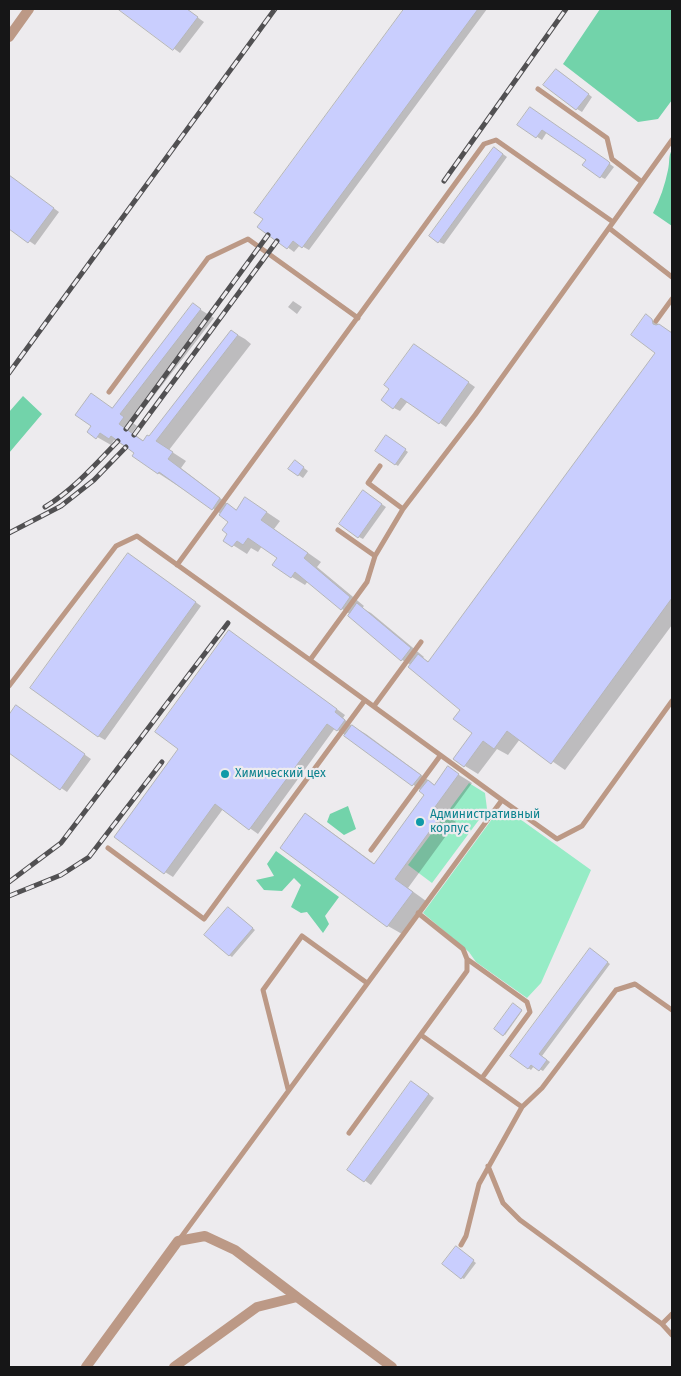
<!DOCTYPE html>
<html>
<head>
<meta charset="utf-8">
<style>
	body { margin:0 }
	#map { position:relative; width:681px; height:1376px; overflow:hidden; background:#edebee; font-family:"Fira Sans",sans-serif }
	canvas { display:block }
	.frame { position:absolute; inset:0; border:10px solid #161617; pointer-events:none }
</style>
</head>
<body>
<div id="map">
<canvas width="681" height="1376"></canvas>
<div class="frame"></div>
</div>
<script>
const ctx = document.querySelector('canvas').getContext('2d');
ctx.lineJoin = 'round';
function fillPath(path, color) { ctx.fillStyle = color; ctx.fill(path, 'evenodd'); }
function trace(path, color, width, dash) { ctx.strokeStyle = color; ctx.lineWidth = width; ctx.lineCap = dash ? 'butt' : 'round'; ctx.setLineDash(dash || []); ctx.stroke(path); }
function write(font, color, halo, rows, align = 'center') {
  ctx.font = font + ' "Fira Sans",sans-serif'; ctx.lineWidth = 4.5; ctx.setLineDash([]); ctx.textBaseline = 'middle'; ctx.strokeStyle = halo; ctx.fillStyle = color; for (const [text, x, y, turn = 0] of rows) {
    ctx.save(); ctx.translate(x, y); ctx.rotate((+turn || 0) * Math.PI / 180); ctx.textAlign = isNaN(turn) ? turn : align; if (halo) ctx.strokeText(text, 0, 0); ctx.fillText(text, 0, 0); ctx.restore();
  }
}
fillPath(new Path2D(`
	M 469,783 L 485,793 L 487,809 L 432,883 L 408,865 Z
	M 513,814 L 591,870 L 541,983 L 527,998 L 476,962 L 469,952 L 423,913 L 495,815 Z`), '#96ecc6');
fillPath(new Path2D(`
	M 600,9 L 672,9 L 672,100 L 658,119 L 638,122 L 563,64 Z
	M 672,150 L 672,226 L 653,213 C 660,199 665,185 668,170 C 670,162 668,156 672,150 Z
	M 23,396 L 42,414 L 9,453 L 9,412 Z
	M 348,806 L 356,829 L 344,835 L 327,822 L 330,814 Z
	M 276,851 L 339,897 L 325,916 L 329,924 L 323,933 L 307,912 L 301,913 L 291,907 L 301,885 L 294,878 L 282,891 L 264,890 L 256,880 L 274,876 L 267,864 Z`), '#72d3aa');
fillPath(new Path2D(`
	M 120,9 L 186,9 L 204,22 L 180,53 Z
	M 406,9 L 487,9 L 309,250 L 300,245 L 294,252 L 259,226 L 264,219 L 256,212 Z
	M 561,73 L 592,97 L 582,112 L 577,109 Z
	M 535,111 L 614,167 L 605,179 L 601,177 L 587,160 L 547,132 L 542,140 L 519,125 Z
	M 499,151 L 507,157 L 444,244 L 439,242 Z
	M 9,176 L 59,212 L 35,245 L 9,227 Z
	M 293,301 L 302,307 L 297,314 L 288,307 Z
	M 193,305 L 214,318 L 133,423 L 137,426 L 132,433 L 144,441 L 149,438 L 231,331 L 245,339 L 251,344 L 169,450 L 186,461 L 181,468 L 233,508 L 237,510 L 259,507 L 280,521 L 274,529 L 321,562 L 317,567 L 364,606 L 362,608 L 371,613 L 424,657 L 423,658 L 429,662 L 656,353 L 646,316 L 672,333 L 672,625 L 565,770 L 520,739 L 508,755 L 497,749 L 478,774 L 465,766 L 474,732 L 461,710 L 411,665 L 402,660 L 349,616 L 350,614 L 342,609 L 308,581 L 305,585 L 292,577 L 279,557 L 262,546 L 258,552 L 251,548 L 247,554 L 225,540 L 229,534 L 230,522 L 221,514 L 158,473 L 124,444 L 124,446 L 114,440 L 111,445 L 97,437 L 113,409 Z
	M 420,349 L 475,387 L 446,427 L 408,401 L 400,411 L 394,408 Z
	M 389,438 L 408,452 L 398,466 L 395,464 Z
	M 300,465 L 308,471 L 303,478 L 290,469 Z
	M 368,495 L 386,507 L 363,539 L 359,537 Z
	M 135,558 L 201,606 L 105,740 L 98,736 Z
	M 238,637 L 345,715 L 343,718 L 352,726 L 366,734 L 435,785 L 448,768 L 472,783 L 448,816 L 456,822 L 408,888 L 426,901 L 402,934 L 388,926 L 305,815 L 319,823 L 375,864 L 426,794 L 335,728 L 258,834 L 223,809 L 173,877 L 165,872 L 180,749 Z
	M 16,707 L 91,759 L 67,792 L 9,752 L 9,717 Z
	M 231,910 L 255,930 L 232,957 L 229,955 Z
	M 593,951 L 610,964 L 542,1056 L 550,1062 L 543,1071 L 534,1066 L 531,1070 L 511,1055 Z
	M 513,1005 L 522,1011 L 505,1035 L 496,1029 Z
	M 418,1086 L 434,1098 L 371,1185 L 349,1169 Z
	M 459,1249 L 476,1263 L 464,1279 L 462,1278 Z`), '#0003');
const building = new Path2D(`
	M 118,9 L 187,9 L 198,17 L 173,50 Z
	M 404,9 L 478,9 L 302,248 L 293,241 L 287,249 L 257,227 L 263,219 L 254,213 Z
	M 556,69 L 589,94 L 576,110 L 543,85 Z
	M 530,107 L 608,161 L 610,163 L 600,178 L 582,165 L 586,160 L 542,130 L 536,138 L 517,125 Z
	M 494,147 L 503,154 L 438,243 L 429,236 Z
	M 9,175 L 54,208 L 28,243 L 9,229 Z
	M 193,303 L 201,309 L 120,414 L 124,417 L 119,424 L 143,441 L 147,435 L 149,436 L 231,330 L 238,335 L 156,441 L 173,452 L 168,459 L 220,498 L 212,510 L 159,472 L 158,474 L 132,456 L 134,453 L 111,436 L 109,439 L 100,433 L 96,439 L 87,432 L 91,426 L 75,415 L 91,393 L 112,408 Z
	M 646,314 L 652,319 L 653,324 L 656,325 L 659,324 L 672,333 L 672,598 L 551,764 L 507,731 L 494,749 L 483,741 L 464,767 L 453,759 L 472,733 L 453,719 L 460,710 L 408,667 L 418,654 L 428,662 L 655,353 L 631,335 Z
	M 414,344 L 469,382 L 439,424 L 401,398 L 393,409 L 381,400 L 389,389 L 384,385 Z
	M 386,435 L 406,449 L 395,465 L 375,451 Z
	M 295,460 L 304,467 L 298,476 L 288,469 Z
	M 363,490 L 382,504 L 358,538 L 339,524 Z
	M 245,497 L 267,512 L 261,520 L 308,553 L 304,558 L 350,597 L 341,610 L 295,572 L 291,578 L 272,565 L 277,558 L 248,538 L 243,545 L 237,541 L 232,547 L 223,541 L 227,534 L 222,530 L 228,522 L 219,515 L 227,503 L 236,510 Z
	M 128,553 L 196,602 L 98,737 L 30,688 Z
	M 357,603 L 411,648 L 401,661 L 348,616 Z
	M 229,630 L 337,709 L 335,712 L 345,720 L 337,731 L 327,724 L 249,830 L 215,804 L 164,874 L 114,837 L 178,749 L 155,732 Z
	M 16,705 L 85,754 L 60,790 L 9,753 L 9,715 Z
	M 352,725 L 421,775 L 412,786 L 344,736 Z
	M 448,766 L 459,774 L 435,807 L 443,813 L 395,879 L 413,892 L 387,927 L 280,848 L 305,813 L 374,864 L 424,795 L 419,791 L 428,780 L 434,785 Z
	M 228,907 L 253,928 L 229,956 L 204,935 Z
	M 590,948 L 608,962 L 539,1054 L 547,1060 L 539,1071 L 531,1065 L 528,1069 L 510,1056 Z
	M 513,1003 L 522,1010 L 503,1036 L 494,1029 Z
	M 411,1081 L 429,1094 L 364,1182 L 347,1170 Z
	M 456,1246 L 474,1260 L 461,1279 L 442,1264 Z`);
fillPath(building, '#c9cefe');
trace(building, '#b5b6b9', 1);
trace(new Path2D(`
	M 538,89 L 607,138 L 612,159 L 642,182
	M 609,228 L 672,277
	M 656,321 L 672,299
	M 109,392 L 208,258 L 248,239 L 358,318
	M 380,466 L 368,483 L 403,509
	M 338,530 L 375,556
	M 177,565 L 484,144 L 496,140 L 613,222
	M 9,686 L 116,546 L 137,536 L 310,660
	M 374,706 L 421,642
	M 502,800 L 557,839 L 582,826 L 672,701
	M 108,848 L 204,919 L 365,700
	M 371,850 L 440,756
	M 467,959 L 527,1002 L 530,1012 L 482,1078
	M 421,1035 L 522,1107
	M 288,1089 L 263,990 L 302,936 L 367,983
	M 349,1133 L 467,971 L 467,959 L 463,949 L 418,913
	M 488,1166 L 503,1203 L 520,1220 L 662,1324 L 672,1335
	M 179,1240 L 502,800 L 310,660 L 367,582 L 375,556 L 403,509 L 475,415 L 672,140
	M 461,1245 L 466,1236 L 479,1184 L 522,1107 L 542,1088 L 616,990 L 635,984 L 672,1010
	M 662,1324 L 672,1314`), '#bc9986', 5);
trace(new Path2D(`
	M 9,37 L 29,9
	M 86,1367 L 178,1241 L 205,1236 L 235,1250 L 297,1297
	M 174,1367 L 257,1307 L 297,1297 L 392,1367`), '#bc9986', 10);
const rail = new Path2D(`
	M 444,181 L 566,9
	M 9,373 L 275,9
	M 126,429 L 268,235
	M 134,435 L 277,241
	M 45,507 C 73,490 95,465 118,441
	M 9,533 L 61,506 L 94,480 L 126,447
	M 9,882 L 61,843 L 228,623
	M 9,896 L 61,875 L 89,857 L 162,762`);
trace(rail, '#515052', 5);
trace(rail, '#edebee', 3, [9]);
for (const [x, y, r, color] of [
	[225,774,5,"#0f9aa8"],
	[420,822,5,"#0f9aa8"]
]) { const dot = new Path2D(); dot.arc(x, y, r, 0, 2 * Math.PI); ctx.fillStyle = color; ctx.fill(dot); trace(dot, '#edebee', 2); }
write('12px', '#0d838f', '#edebee', [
	["Химический цех",235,774],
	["Административный",430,815],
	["корпус",430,829]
], 'left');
</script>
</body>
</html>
